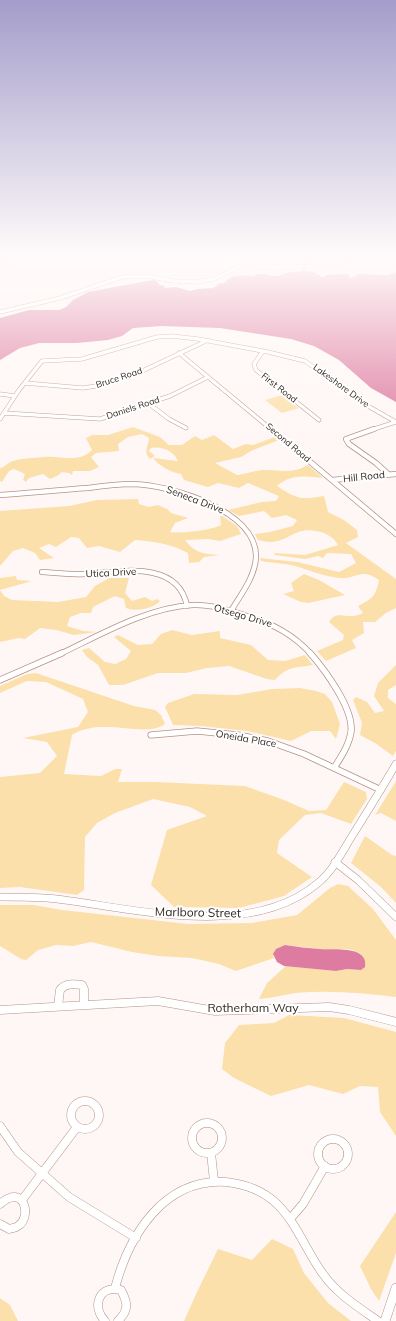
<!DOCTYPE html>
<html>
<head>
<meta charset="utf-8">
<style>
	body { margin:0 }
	canvas { display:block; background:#fff7f5 }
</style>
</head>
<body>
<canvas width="396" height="1321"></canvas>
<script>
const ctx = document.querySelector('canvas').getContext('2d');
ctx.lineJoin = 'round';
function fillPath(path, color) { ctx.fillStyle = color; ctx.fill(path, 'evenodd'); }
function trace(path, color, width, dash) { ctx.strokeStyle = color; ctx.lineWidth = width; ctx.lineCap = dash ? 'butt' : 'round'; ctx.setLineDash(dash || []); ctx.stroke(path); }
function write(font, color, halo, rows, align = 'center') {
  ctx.font = font + ' Mulish,sans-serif'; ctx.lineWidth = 4; ctx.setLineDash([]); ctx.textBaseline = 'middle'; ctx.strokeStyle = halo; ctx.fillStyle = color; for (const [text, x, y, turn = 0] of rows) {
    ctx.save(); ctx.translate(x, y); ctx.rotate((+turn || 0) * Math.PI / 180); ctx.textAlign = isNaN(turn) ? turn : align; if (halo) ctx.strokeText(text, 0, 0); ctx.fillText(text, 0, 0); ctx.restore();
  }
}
fillPath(new Path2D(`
	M 282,395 L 297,407 L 299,408 L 282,413 L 265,400 Z
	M 133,427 L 160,437 L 169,445 L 182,445 L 195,436 L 202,440 L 214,435 L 233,449 L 246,444 L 253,445 L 275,437 L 279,440 L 253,450 L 241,457 L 215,463 L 237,475 C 245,474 254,471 262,470 C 280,469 290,475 308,465 L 323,478 C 308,476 289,474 277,486 C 296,499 302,500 324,496 L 328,512 L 344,520 L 357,530 L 358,537 L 346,543 L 396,579 L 396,608 L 386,613 L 375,622 L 363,622 L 364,633 L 352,640 L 356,648 L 326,661 L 317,651 L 343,640 L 344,635 L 329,622 C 335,611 344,617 353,616 C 356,616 360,614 363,613 L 358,606 C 372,599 376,596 379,580 C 361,567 357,579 340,578 C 325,577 309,570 295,566 C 284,563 272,563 261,561 L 260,558 L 297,562 L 339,572 L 356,563 L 351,554 L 327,553 L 323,558 L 318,556 L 305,559 L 275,555 L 274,553 L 305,555 L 338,545 C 334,538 328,534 321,532 C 296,525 292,540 271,542 C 267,542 262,541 258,540 L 255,534 L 270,532 L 293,526 L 297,520 L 286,515 L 272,518 L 264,511 L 239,516 L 228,510 L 262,502 L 276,501 L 279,496 L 248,483 L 239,488 L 218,483 L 208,487 L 184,480 L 181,474 C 172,473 159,466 153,458 L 178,461 C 174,451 162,446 151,448 L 149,451 L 155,456 L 150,459 C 143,451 148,448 149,438 L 142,434 L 128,437 L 118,444 L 119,451 L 96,453 L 91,457 L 99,467 L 90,471 L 73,471 L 72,475 L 69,473 L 62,472 L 57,476 L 50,479 L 43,474 L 29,478 L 26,482 L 23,480 L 25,474 L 14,469 L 9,471 L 2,482 L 0,481 L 0,468 C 6,467 8,462 13,461 C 23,458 34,458 44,457 C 61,455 78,464 92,450 L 86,438 L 92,435 L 108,435 Z
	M 138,499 L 139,504 L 149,507 L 158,505 L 167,509 L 171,513 L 188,518 L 175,523 L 170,532 C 181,534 212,530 221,525 L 220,516 L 222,516 L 237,526 L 241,534 L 220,541 L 208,539 L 185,540 C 195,553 203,554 220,555 L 204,557 L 199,562 L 189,563 L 188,553 C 172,544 152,541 135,540 L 120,552 L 99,546 L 87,548 L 79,538 L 71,537 L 56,547 L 49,544 L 39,548 L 54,558 L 40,560 L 35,553 L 23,548 L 13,551 L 0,566 L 0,511 L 69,506 L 97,500 Z
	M 304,574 L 319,580 L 345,595 L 308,603 L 301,602 L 283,594 L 294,591 L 291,583 Z
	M 16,576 L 17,580 L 32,581 L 0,590 L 0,578 Z
	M 109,578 L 129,578 L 125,593 L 132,601 L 145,597 L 152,601 L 157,599 L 160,601 C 152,609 136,612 126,608 L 124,599 L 115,596 L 93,607 L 91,613 L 81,613 L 70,617 L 67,626 L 83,631 L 97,632 L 74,635 L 56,630 L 40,628 L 25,639 L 19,638 L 0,642 L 0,590 L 4,596 L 12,600 L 58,602 L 86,597 L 95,586 Z
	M 172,630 L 192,635 L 220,631 L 220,638 L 251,645 L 268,660 L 285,661 L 305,655 L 313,665 C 296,668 287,666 275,680 L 267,679 L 229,666 L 207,668 L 186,673 L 158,673 L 123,685 L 109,685 L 98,665 L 87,657 L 82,650 L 89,648 L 105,662 L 115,664 L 126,659 L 131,651 L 114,637 L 118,635 L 138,645 L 152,644 L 161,634 Z
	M 396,665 L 396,685 L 388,690 L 388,698 L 396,704 L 396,751 L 393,756 L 375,743 L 360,735 L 362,723 L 353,700 L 356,697 L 367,702 L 375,713 L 384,711 L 374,696 L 378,683 Z
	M 36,673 L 134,706 L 155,710 L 161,715 L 165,724 C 146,739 102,716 72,735 L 64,774 L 101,776 L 115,769 L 122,769 L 118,782 L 155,782 L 245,786 L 284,800 L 309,811 L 326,810 L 344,782 L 366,792 L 367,799 L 351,824 L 321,813 L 305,815 L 279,840 L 277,853 L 312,877 L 284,896 L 239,908 L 174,907 L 151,885 L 167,830 L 207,816 L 190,807 L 153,799 L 115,813 L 97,823 L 85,837 L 84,890 L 77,895 L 20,887 L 0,888 L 0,777 L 40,773 L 57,756 L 47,742 L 23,738 L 78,727 L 88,712 L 83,699 L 46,682 L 27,681 L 0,693 L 0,686 L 27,674 Z
	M 300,688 L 316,691 L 325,694 L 332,702 L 340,724 L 336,739 L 330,731 L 311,731 L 291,741 L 247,731 L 201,726 L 173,725 L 165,707 L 168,703 L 194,694 L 237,695 L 272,689 Z
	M 396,781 L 396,821 L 381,813 L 375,815 Z
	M 365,836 L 392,855 L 396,856 L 396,903 L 381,887 L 351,863 Z
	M 338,884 L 348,886 L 373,909 L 396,940 L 396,997 C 363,993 329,990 295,993 C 283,995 271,998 259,999 L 267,983 L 286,966 L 336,971 L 347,969 L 361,970 L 361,954 L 353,950 L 345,949 L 321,949 L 285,945 L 277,949 L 273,956 L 274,958 L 236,971 L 219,964 L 192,958 L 158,956 L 132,952 L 91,942 L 73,946 L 56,945 L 38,950 L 26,960 L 21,959 L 0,946 L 0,905 L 34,905 L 62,910 L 188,924 L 252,923 L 297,915 L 330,888 Z
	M 289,1015 L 344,1018 L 396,1032 L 396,1136 L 380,1112 L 378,1087 L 360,1086 L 343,1094 L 309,1085 L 271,1096 L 234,1078 L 222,1069 L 225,1043 L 239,1025 L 274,1023 Z
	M 396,1212 L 396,1253 L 379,1301 L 371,1289 L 360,1266 Z
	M 272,1239 L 293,1249 L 304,1273 L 328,1303 L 351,1321 L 184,1321 L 197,1292 L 218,1249 L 252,1260 Z
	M 0,1298 L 10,1305 L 18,1321 L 0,1321 Z`), '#fbe0ac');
fillPath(new Path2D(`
	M 304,271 L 315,272 L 317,275 L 320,275 L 321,277 L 325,277 L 325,275 L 346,274 L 349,275 L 349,278 L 355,277 L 357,274 L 388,275 L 396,272 L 396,402 L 371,388 L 339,360 L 314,346 L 291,339 L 220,328 L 161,326 L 133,328 L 122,336 L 108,340 L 77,343 L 39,343 L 20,348 L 0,360 L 0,318 L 29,310 L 59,310 L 66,307 L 73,300 L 88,292 L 147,281 L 155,280 L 160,285 L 165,286 L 164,288 L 176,287 L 190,291 L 198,289 L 213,288 L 218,285 L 216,284 L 224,283 C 233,273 242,276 255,276 L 255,274 L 266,274 L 271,276 L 278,276 L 285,273 Z
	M 285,945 C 297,947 308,948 320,949 C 333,950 369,945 365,967 L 361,970 L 347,969 L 336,971 L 284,966 L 277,962 L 273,954 L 276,949 Z`), '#de7ba0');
trace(new Path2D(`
	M 304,271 L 304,267 L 310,258`), '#de7ba0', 1.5);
const minorFar3 = new Path2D(`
	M 0,265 L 20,258
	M 0,312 L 60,298 L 122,277 L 145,276 L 174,281 L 197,282 L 214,279 L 247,263 L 297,262 L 335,264 L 362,258
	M 263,351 L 254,364 L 256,370 L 319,420
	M 179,353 L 272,430
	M 25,383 L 83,388 L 96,386 L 138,373 L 208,340
	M 0,394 L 15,396
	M 148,403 L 169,419 L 186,428
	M 4,413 L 100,419 L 170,396 L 208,377
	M 0,419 L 19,390 L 42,361 L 82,359 L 157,337 L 172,336 L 198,339 L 268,352 L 305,361 L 366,405 L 396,422
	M 371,430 L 396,422`);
const minorFar2 = new Path2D(`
	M 271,429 L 396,534
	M 374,429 L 346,439 L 349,444 L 376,463 L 388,474
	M 332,480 L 396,474
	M 0,495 C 29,493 58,490 88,488 C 102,486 118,484 133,484 C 170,485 257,510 256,557 C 255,577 241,594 231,611
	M 42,572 C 56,573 70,575 85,574 C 119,572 178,559 187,606
	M 60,654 C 100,635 148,607 193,605 C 211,604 230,610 247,616 C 272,623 293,634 311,654`);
const minorFar1 = new Path2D(`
	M 310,653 C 325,670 354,709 351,732 C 349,745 341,757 334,768
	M 0,680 L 62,653
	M 151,735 L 197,731 L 238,735 L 268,741 L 304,754 L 381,790`);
const minor = new Path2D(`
	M 58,1006 L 60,990 C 65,983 74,984 82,985 L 84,989 L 84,1005
	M 0,1010 L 158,1001 L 215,1011 L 329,1007 L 349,1010 L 396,1022
	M71 1115a14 14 0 1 1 28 0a14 14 0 1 1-28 0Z
	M192 1138a15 15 0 1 1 30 0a15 15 0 1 1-30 0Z
	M 0,1126 L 18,1152 L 69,1197 L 136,1238
	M318 1154a15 15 0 1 1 30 0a15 15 0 1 1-30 0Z
	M 211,1153 L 214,1181
	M 22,1200 L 77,1127
	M 0,1204 C 25,1182 32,1218 18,1226 C 16,1228 12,1228 9,1229 L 0,1224
	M 290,1219 L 303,1204 L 325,1166
	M 115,1288 C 129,1235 164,1178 226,1182 C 244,1184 263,1191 276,1203 C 297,1223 306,1251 323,1274 C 337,1294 358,1307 378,1321
	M 105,1321 C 91,1307 99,1284 121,1290 C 128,1303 129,1310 118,1321`);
const tertiaryFar1 = new Path2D(`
	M 335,862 L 358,880 L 396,917
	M 0,897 C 19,897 38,897 57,899 C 137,909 251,940 318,883 C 333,871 342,852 352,836 C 367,812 382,788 396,764`);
const tertiary = new Path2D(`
	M 385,1321 L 396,1288`);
trace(minorFar3, '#b39287', 4.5);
trace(minorFar2, '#b39287', 6);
trace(minorFar1, '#b39287', 7);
trace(minor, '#b39287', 9);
trace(tertiaryFar1, '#b39287', 8);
trace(tertiary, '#b39287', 10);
trace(minorFar3, '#fff', 3.5);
trace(minorFar2, '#fff', 4.5);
trace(minorFar1, '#fff', 5.5);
trace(minor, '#fff', 8);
trace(tertiaryFar1, '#fff', 7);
trace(tertiary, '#fff', 9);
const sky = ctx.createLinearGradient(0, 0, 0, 443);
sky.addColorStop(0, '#a49dcb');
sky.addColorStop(0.58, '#fffbfa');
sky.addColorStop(1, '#fffbfa00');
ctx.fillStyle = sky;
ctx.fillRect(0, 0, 396, 443);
write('9px', '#352824', '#fff', [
	["Bruce Road",119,378,-18],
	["Lakeshore Drive",341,386,36],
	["First Road",279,388,38],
	["Daniels Road",133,408,-18],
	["Second Road",288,443,40]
]);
write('10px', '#352824', '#fff', [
	["Hill Road",364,477,-6],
	["Seneca Drive",195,500,21],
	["Utica Drive",111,573,-3],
	["Otsego Drive",243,616,16],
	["Oneida Place",246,739,10]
]);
write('12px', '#352824', '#fff', [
	["Marlboro Street",198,913,1],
	["Rotherham Way",253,1008]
]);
</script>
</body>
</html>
